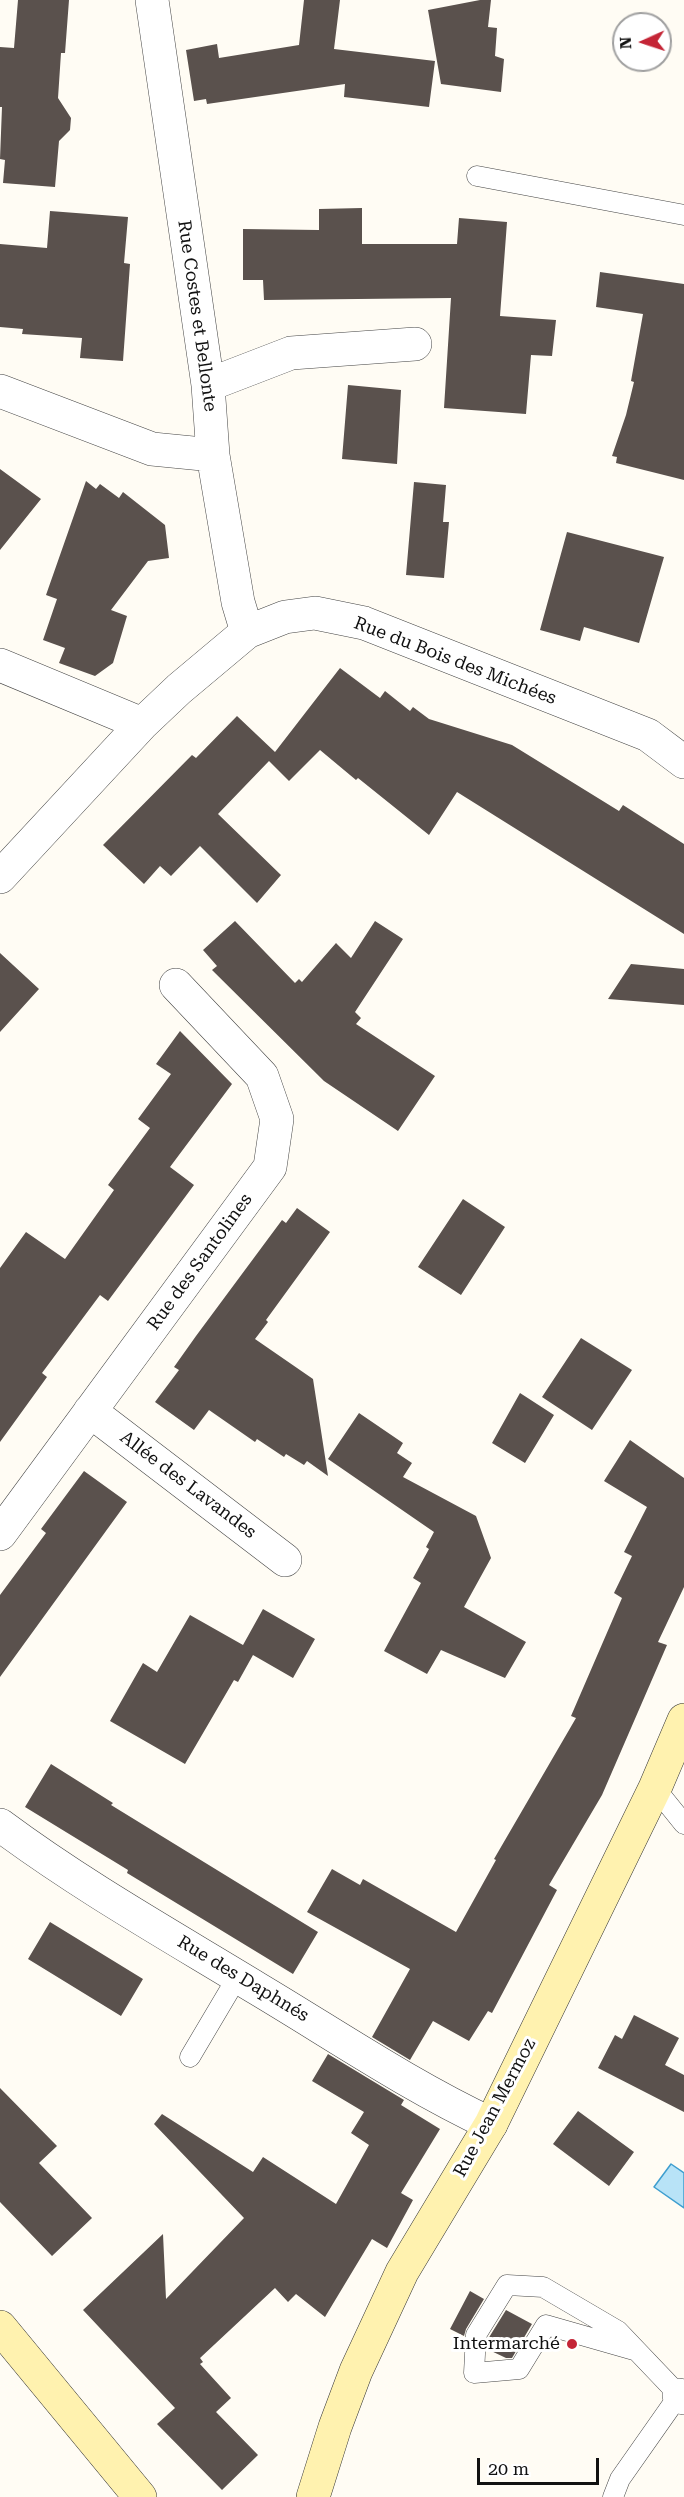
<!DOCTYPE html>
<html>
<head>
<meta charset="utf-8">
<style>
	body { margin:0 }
	#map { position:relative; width:684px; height:2497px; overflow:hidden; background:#fffcf4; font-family:"Roboto Serif",serif }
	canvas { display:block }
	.north { position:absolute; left:612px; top:12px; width:60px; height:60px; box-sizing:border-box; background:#fff; border:2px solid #a0a0a0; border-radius:50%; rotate:267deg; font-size:16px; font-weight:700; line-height:24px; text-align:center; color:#111 }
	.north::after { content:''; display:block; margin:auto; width:21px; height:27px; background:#c42536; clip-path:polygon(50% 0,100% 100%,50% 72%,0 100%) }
	.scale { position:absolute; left:477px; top:2458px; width:122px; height:27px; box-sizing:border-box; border:3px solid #111; border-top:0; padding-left:8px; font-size:18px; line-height:21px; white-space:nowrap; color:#111; -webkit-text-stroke:4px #fff; paint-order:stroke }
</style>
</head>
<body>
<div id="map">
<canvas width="684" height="2497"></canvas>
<div class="north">N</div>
<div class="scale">20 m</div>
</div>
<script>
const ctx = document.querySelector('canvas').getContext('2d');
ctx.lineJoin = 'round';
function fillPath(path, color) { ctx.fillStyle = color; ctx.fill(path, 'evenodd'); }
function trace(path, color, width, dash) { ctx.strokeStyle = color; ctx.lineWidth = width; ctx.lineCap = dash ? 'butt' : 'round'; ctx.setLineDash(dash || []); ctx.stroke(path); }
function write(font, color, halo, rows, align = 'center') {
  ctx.font = font + ' "Roboto Serif",serif'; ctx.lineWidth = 6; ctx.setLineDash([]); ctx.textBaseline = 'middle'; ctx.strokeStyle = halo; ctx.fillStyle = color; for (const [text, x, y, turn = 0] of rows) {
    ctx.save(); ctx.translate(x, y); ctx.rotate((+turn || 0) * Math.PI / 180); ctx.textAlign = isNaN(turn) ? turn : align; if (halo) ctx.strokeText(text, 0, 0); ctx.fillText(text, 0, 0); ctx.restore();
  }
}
const water = new Path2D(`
	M 671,2164 L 684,2173 L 684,2208 L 654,2187 Z`);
fillPath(water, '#b8e3f7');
trace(water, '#3e9ecf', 1.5);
fillPath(new Path2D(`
	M 18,0 L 69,0 L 65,53 L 61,53 L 58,98 L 71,118 L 70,130 L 59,141 L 55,187 L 3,183 L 5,160 L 0,159 L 2,107 L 0,107 L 0,47 L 14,48 Z
	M 304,0 L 340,0 L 334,49 L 435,61 L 429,107 L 344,97 L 345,84 L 207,104 L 206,99 L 194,101 L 186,50 L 217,44 L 219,58 L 299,45 Z
	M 480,0 L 491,0 L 488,27 L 497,28 L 495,56 L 504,59 L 501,92 L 441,84 L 428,10 Z
	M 362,208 L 362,244 L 457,244 L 459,218 L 507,222 L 500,316 L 556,320 L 552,356 L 531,355 L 526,414 L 444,408 L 451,298 L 264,300 L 263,280 L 243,280 L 243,229 L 319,230 L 319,209 Z
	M 50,211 L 128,217 L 124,263 L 130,264 L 123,361 L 80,358 L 82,338 L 22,334 L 23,329 L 0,327 L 0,244 L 47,248 Z
	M 600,272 L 684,284 L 684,480 L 616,463 L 617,457 L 612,456 L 626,415 L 634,382 L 631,381 L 643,314 L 596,307 Z
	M 348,385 L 401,390 L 397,464 L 342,459 Z
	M 0,469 L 41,499 L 0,550 Z
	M 86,481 L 96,489 L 100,484 L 119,498 L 123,492 L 165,525 L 169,558 L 148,561 L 111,610 L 127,616 L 113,663 L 95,676 L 59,663 L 65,648 L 43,640 L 57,599 L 46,595 Z
	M 414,482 L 446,485 L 443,522 L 449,522 L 444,578 L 406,575 Z
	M 567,532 L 664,557 L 639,643 L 584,627 L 580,641 L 540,630 Z
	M 340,668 L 380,698 L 385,691 L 410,711 L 413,707 L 429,719 L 512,745 L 619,811 L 623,805 L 684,844 L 684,934 L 457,792 L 429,835 L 358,778 L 356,780 L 320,750 L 289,781 L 269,761 L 218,814 L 281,875 L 257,903 L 200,846 L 171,876 L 160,866 L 144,884 L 103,845 L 192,755 L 196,758 L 237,716 L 275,752 Z
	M 235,921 L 295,983 L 299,979 L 302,982 L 336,943 L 351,958 L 375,921 L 403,939 L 355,1012 L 361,1018 L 356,1024 L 435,1076 L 398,1131 L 324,1081 L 212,970 L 217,966 L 203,950 Z
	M 0,953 L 39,989 L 0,1032 Z
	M 631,964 L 684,969 L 684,1005 L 608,999 Z
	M 180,1031 L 232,1084 L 170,1167 L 194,1185 L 108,1301 L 100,1295 L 42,1373 L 47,1377 L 0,1442 L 0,1268 L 26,1232 L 65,1259 L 114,1190 L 108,1185 L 150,1128 L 138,1119 L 171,1074 L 156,1064 Z
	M 463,1199 L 505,1227 L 461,1295 L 418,1267 Z
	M 297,1208 L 330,1232 L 266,1320 L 268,1322 L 255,1339 L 313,1379 L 328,1476 L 307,1461 L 304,1465 L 286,1454 L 284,1457 L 257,1439 L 255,1442 L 209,1410 L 194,1430 L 155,1402 L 179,1370 L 174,1367 L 196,1336 L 282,1220 L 286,1223 Z
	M 581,1338 L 632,1370 L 592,1430 L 542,1397 Z
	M 520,1393 L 554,1415 L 525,1463 L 492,1443 Z
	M 359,1413 L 403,1443 L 397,1453 L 412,1463 L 403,1477 L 476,1516 L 491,1558 L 464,1607 L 526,1642 L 505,1678 L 441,1650 L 427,1674 L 384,1651 L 421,1583 L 413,1578 L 429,1549 L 426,1547 L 434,1532 L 328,1459 Z
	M 630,1440 L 684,1478 L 684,1587 L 658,1642 L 667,1645 L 602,1795 L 549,1885 L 557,1890 L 492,2013 L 488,2011 L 469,2041 L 433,2021 L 410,2060 L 372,2037 L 410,1969 L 307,1912 L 332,1869 L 360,1885 L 363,1879 L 456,1932 L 496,1860 L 494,1859 L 576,1718 L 571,1716 L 622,1598 L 614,1593 L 632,1556 L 624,1552 L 647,1507 L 604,1481 Z
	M 84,1471 L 127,1502 L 0,1677 L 0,1595 L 46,1533 L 41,1529 Z
	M 263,1609 L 315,1639 L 293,1678 L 253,1655 L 238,1682 L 234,1680 L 185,1764 L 110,1721 L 143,1663 L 157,1672 L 190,1615 L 243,1645 Z
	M 51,1764 L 113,1803 L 111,1805 L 318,1932 L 293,1974 L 127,1873 L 128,1870 L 25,1807 Z
	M 50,1922 L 143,1979 L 121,2016 L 28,1959 Z
	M 634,2015 L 679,2038 L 665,2065 L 684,2075 L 684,2112 L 598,2068 L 615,2035 L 622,2039 Z
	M 328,2054 L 404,2100 L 401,2105 L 440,2129 L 401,2193 L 413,2200 L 387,2248 L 372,2239 L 325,2317 L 296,2294 L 288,2302 L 275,2288 L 200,2358 L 203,2362 L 200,2364 L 231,2398 L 216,2412 L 258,2455 L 222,2490 L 157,2424 L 175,2408 L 83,2310 L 163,2234 L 166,2299 L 244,2218 L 154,2124 L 162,2114 L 253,2172 L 263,2157 L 336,2204 L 369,2145 L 351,2133 L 364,2112 L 312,2081 Z
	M 0,2088 L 57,2146 L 39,2163 L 92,2218 L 52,2256 L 0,2202 Z
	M 578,2111 L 634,2152 L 609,2186 L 553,2144 Z
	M 470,2291 L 484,2299 L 466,2329 L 464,2336 L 450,2329 Z
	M 506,2310 L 532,2324 L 512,2358 L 506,2358 L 487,2349 L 488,2339 Z`), '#5a514d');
const lane = new Path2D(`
	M 477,176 L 684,215
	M 655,1788 L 684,1824
	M 190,2057 L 238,1976
	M 613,2497 L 620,2479 L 679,2395 L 618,2331 L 543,2287 L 507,2285 L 476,2335 L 474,2373 L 519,2369 L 546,2325 L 637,2351`);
const street = new Path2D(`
	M 152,0 L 208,385 L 213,455 L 238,602 L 247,632
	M 208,385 L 291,353 L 415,344
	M 0,391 L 152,449 L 213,455
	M 0,665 L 142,724
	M 0,877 L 142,724 L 179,689 L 247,632 L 285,617 L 315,613 L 364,623 L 648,735 L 684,762
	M 90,1411 L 285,1560
	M 0,1534 L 270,1167 L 277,1119 L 262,1076 L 176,985
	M 0,1825 C 82,1886 171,1936 258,1989 C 335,2035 410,2086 491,2124
	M 679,2395 L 684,2398`);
const secondary = new Path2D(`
	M 0,2327 L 140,2497
	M 313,2497 L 335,2427 L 356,2371 L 402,2272 L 491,2124 L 655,1788 L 684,1720`);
trace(lane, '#444', 21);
trace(street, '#444', 34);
trace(secondary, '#333', 34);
trace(lane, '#fff', 20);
trace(street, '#fff', 33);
trace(secondary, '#fff2af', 33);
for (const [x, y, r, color] of [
	[572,2344,6,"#c42536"]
]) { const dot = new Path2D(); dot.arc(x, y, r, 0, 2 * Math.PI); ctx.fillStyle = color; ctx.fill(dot); trace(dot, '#fff', 2); }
write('18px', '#111', '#fff', [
	["Rue Costes et Bellonte",197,316,82],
	["Rue du Bois des Michées",455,661,21],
	["Rue des Santolines",200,1262,-54],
	["Allée des Lavandes",188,1485,37],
	["Rue des Daphnés",243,1979,31],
	["Rue Jean Mermoz",495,2108,-62]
]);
write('18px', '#111', '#fff', [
	["Intermarché",560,2344]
], 'right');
</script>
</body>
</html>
